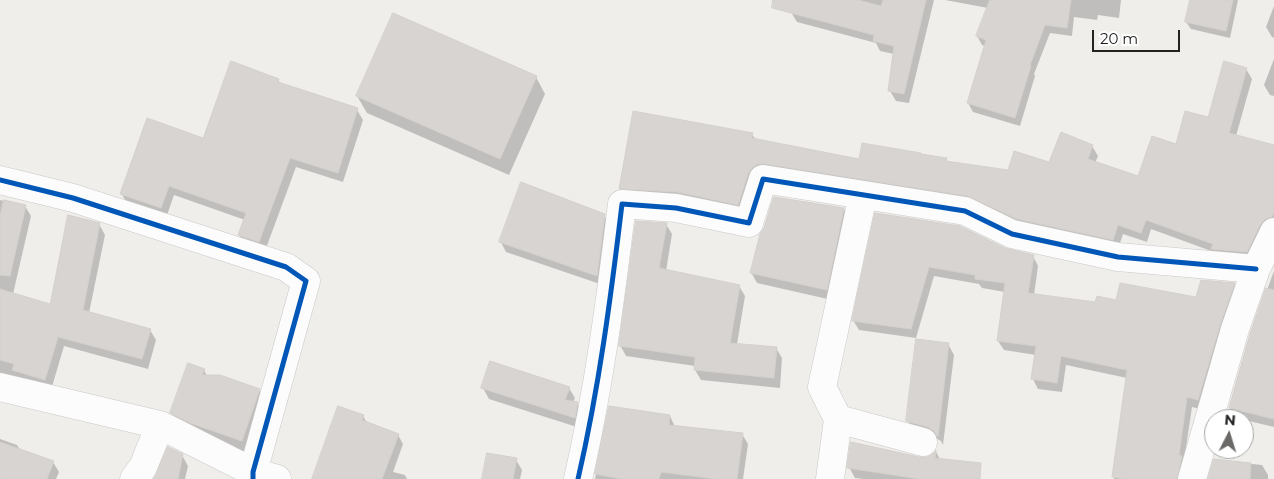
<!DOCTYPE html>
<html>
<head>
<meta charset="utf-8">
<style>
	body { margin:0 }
	#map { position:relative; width:1274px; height:479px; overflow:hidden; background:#f0eeeb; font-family:Montserrat,sans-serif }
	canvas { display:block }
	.north { position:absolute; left:1204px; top:409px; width:50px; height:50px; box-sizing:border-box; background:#fff; border:1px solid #a7a7a7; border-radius:50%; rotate:5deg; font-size:14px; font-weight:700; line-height:20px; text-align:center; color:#222 }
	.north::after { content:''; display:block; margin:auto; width:18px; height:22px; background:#6a6968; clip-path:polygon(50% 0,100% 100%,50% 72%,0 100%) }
	.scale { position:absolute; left:1092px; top:30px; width:88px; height:22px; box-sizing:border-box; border:2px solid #222; border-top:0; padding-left:6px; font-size:15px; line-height:18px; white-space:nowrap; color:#222; -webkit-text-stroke:4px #fff; paint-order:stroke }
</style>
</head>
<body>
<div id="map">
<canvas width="1274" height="479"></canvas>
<div class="north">N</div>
<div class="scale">20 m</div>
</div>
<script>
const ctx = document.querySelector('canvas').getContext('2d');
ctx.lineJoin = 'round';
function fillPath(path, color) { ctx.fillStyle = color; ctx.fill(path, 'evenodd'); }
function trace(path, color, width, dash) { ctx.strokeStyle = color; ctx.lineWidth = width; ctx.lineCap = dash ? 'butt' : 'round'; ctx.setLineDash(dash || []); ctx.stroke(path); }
fillPath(new Path2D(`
	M 794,0 L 934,0 L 909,103 L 896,101 L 890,91 L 894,54 L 880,51 L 876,43 L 797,22 L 791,12 Z
	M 945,0 L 1121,0 L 1119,18 L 1098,15 L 1097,20 L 1074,17 L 1072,36 L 1050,33 L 1034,74 L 1035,76 L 1020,126 L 973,112 L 968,103 L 985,46 L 982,45 L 977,36 L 988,8 Z
	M 1191,0 L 1238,0 L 1230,38 L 1191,29 L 1186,22 Z
	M 1274,6 L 1274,38 L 1272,37 L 1266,27 Z
	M 1274,59 L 1274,96 L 1270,95 L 1264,85 Z
	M 1246,69 L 1252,79 L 1236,136 L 1274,146 L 1274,227 L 1252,262 L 1214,252 L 1151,229 L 1147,242 L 1123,234 L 1118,249 L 772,173 L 744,214 L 626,198 L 621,189 L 752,134 L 756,140 L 860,161 L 922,156 L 946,159 L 948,162 L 1008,171 L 1050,164 L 1092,146 L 1098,156 L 1095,163 L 1139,177 L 1209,118 Z
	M 536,77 L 545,94 L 509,175 L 367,113 L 357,96 Z
	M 278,80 L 281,84 L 357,110 L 363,120 L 343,182 L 296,167 L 265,251 L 245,245 L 239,235 L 245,220 L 174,195 L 166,218 L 127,203 L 121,193 L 203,140 Z
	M 0,200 L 25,206 L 31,216 L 13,294 L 51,305 L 99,224 L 105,235 L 89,313 L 150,330 L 156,340 L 148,369 L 64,346 L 51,390 L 0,375 Z
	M 844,209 L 849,219 L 832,300 L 757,283 L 751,272 Z
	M 876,214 L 1033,256 L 1038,266 L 1034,295 L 1096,303 L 1196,298 L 1234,284 L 1239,294 L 1204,410 L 1192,407 L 1184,461 L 1184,479 L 1114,479 L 1127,378 L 1066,365 L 1062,392 L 1038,389 L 1033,379 L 1036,355 L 1004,350 L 998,341 L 1005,292 L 982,288 L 979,284 L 934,276 L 916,338 L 859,330 L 853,320 Z
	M 604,215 L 610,225 L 603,285 L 506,252 L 501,242 Z
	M 666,224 L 672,234 L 666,271 L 739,286 L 745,296 L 737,344 L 776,348 L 782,358 L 780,388 L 701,380 L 695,370 L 695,366 L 626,356 L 620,345 Z
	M 1274,271 L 1274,427 L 1236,418 L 1230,408 L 1251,334 Z
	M 948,344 L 954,355 L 943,445 L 941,441 L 934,437 L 914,431 L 908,421 Z
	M 204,370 L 207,376 L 259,390 L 267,404 L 249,455 L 180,427 L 172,413 Z
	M 483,388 L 569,388 L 575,398 L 573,402 L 577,403 L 583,413 L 580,428 L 489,399 Z
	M 610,408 L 670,416 L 675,427 L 742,434 L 748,444 L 743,479 L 595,479 Z
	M 363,416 L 367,423 L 398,435 L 403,444 L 393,472 L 405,475 L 407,479 L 315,479 Z
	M 0,439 L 17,445 L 21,451 L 53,462 L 59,472 L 56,479 L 0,479 Z
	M 936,452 L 941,461 L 943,479 L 863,479 L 855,478 L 849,467 L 928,458 Z
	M 182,455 L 188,466 L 185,479 L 155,479 Z
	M 516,460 L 522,470 L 520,479 L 483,479 Z
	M 1215,460 L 1262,465 L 1268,475 L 1268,479 L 1210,479 Z`), '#0003');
const building = new Path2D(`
	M 773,0 L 858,0 L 881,6 L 883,0 L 926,0 L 904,94 L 888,91 L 894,46 L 873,41 L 874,35 L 772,8 Z
	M 990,0 L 1071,0 L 1067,28 L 1045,25 L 1030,65 L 1031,66 L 1015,118 L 967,103 L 986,40 L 976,36 Z
	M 1190,0 L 1233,0 L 1226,31 L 1185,22 Z
	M 393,13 L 537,76 L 500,159 L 356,96 Z
	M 231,61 L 279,79 L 278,82 L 358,108 L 338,173 L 290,158 L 259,242 L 238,235 L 246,213 L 169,186 L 161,208 L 120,194 L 147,118 L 203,138 Z
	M 1224,61 L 1247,68 L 1229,133 L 1274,145 L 1274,212 L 1272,217 L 1265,219 L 1260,225 L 1247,252 L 1211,249 L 1213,244 L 1146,220 L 1141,233 L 1118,225 L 1113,240 L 1017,219 L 967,196 L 765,164 L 758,164 L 752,168 L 748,174 L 738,205 L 677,192 L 619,189 L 633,111 L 753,133 L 752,138 L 859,159 L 862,143 L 921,153 L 921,154 L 947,158 L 946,161 L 1008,170 L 1014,151 L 1049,162 L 1061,132 L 1093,145 L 1088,159 L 1138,176 L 1152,136 L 1176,144 L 1185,111 L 1208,117 Z
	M 521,182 L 605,214 L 597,276 L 499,242 Z
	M 774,197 L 844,208 L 827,290 L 750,273 L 760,234 L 764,228 Z
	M 4,200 L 26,205 L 10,276 L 0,275 L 0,216 Z
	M 875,213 L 960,226 L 1005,248 L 1034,255 L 1028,293 L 1095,302 L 1097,296 L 1116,300 L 1120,283 L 1196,297 L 1201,280 L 1235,283 L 1220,325 L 1198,400 L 1187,397 L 1179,455 L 1182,456 L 1177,479 L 1125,479 L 1112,477 L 1127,370 L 1061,356 L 1057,383 L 1031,379 L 1036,346 L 997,341 L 1005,283 L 975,279 L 975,275 L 929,267 L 911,329 L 852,321 Z
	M 68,215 L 100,223 L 83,310 L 151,329 L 142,359 L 58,337 L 45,380 L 12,370 L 14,364 L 0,360 L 0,289 L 50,304 Z
	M 636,221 L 667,223 L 659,268 L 740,285 L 730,343 L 777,347 L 774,378 L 694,370 L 695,357 L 619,346 Z
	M 1266,288 L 1274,290 L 1274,419 L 1229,408 L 1250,334 Z
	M 916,339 L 949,343 L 938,437 L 934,431 L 928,427 L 906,421 Z
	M 490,361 L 570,387 L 565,400 L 578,402 L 575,418 L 481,388 Z
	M 188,363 L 205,369 L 202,375 L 220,375 L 260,389 L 242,441 L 190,423 L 170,413 Z
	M 338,406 L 364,415 L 362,420 L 399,434 L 382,479 L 312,479 Z
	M 609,406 L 670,415 L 669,425 L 743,433 L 737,479 L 716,479 L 661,472 L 659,479 L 622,479 L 595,474 Z
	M 0,442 L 54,461 L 47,479 L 0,479 Z
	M 851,442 L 919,457 L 927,457 L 934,453 L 936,450 L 935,458 L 981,463 L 980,479 L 920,479 L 847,468 Z
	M 168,447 L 183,454 L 178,479 L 154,479 Z
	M 487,453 L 517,458 L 513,479 L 482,479 Z
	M 1214,459 L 1251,463 L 1250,479 L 1208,479 Z`);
fillPath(building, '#d7d4d2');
trace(building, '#d3d0cc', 1);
const minor = new Path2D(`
	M 0,180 L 73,198 L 286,267 L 306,281 L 253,472 L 253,479
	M 0,387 L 160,425 L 253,472 L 277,479
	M 838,419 L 923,442
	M 134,479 L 143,467 L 160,425
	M 578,479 C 599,388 611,296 622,204 L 676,208 L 749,223 L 763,179 L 965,211 L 1012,234 L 1118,257 L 1256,269
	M 830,479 L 838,419 L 822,387 L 863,195
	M 1192,479 L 1235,329 L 1256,269 L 1274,232`);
trace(minor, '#c9c8c7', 29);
trace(minor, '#fdfcfc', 28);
trace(new Path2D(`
	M 0,180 L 73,198 L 286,267 L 306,281 L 253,472 L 253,479
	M 578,479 C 599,388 611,296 622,204 L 676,208 L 749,223 L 763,179 L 965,211 L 1012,234 L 1118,257 L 1256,269`), '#0057b8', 5);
</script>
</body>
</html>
